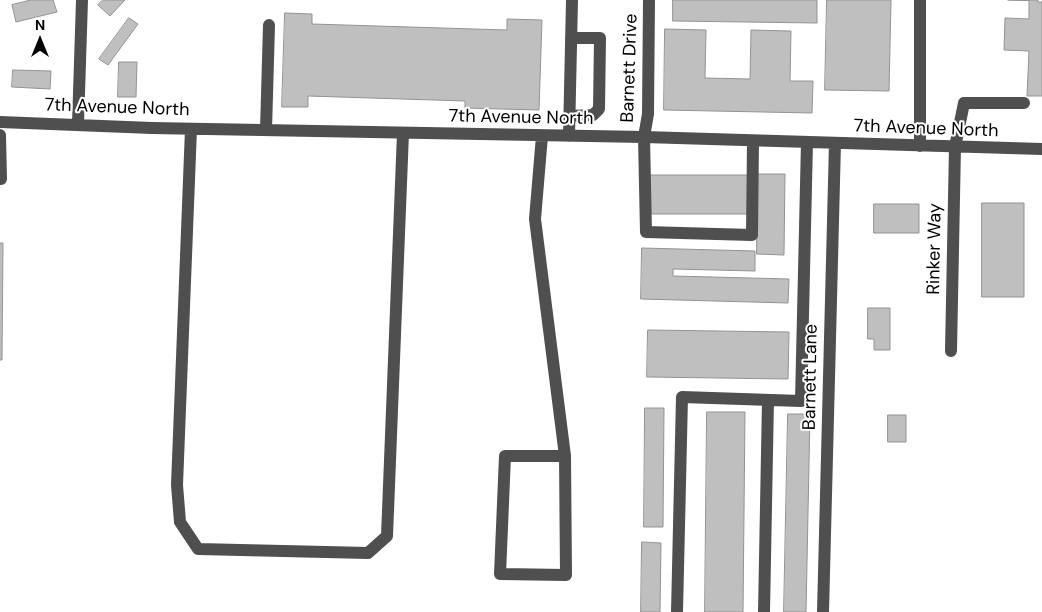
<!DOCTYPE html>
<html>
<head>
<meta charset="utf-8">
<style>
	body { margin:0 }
	#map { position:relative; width:1042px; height:612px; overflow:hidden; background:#fff; font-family:"DM Sans",sans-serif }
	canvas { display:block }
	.north { position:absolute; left:15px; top:15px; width:50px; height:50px; -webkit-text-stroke:4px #fff; paint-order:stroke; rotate:0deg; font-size:14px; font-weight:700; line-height:20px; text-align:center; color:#000 }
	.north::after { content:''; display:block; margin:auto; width:18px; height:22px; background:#000; clip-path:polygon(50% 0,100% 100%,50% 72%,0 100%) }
</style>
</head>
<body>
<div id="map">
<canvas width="1042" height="612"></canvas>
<div class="north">N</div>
</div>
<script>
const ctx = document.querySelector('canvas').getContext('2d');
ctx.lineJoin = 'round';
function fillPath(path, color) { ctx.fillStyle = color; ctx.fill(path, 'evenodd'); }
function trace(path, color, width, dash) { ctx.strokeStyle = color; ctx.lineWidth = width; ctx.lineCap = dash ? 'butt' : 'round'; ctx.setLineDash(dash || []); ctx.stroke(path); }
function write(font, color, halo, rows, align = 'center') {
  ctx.font = font + ' "DM Sans",sans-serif'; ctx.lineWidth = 4; ctx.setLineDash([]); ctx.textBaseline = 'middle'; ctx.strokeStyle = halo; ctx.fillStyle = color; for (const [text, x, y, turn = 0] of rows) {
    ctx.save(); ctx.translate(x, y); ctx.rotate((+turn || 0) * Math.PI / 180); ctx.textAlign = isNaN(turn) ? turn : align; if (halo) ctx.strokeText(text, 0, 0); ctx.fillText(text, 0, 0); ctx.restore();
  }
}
const building = new Path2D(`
	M 31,0 L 53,0 L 57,12 L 16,22 L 12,5 Z
	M 103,0 L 125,0 L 110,16 L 98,5 Z
	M 673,0 L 817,0 L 817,23 L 673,21 Z
	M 827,0 L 891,0 L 889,91 L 825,90 Z
	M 1008,0 L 1038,0 L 1038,2 L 1042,2 L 1042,96 L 1027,96 L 1029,51 L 1004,50 L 1005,18 L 1029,19 L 1029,1 Z
	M 285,13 L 312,14 L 312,24 L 507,30 L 507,19 L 542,20 L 539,110 L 465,108 L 465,101 L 308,96 L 308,107 L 282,107 Z
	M 129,18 L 138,24 L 108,65 L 99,59 Z
	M 665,29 L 706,30 L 705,78 L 750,79 L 751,30 L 791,31 L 790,81 L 813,81 L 812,113 L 664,110 Z
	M 119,62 L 137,62 L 136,97 L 118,97 Z
	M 13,70 L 51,71 L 50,89 L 12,87 Z
	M 757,174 L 785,174 L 784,255 L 757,254 Z
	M 650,175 L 749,175 L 749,214 L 650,214 Z
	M 982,203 L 1024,203 L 1024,297 L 982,297 Z
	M 874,204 L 919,204 L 919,233 L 874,233 Z
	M 0,243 L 3,243 L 2,360 L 0,360 Z
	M 642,248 L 755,251 L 755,271 L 673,269 L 673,276 L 789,279 L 788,303 L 641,299 Z
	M 868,308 L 890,308 L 890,350 L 874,350 L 874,339 L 868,339 Z
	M 648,330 L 789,332 L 788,379 L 647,377 Z
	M 645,408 L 664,408 L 663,527 L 644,527 Z
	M 707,412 L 745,412 L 743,612 L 705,612 Z
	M 788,414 L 810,414 L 806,612 L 784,612 Z
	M 888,415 L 906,415 L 906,442 L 888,442 Z
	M 642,542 L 661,543 L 660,612 L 641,612 Z`);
fillPath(building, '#bfbfbf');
trace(building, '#939393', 1);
trace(new Path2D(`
	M 649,0 L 648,114 L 644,137 L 646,232 L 752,235 L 753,141
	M 570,116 L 593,115 L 599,109 L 600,38 L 571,38
	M 0,122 L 152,128 L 644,137 L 1042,149
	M 78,124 L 82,0
	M 191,129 L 177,485 L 180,522 L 198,549 L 368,553 L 387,536 L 403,133
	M 266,130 L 269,25
	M 0,135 L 1,179
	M 542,136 L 535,219 L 565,456 L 566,575 L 500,574 L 505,456 L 565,456
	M 569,136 L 572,0
	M 920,146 L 920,0
	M 951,351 L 955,147 L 964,103 L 1024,103
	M 677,612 L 682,397 L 801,401 L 807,142
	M 764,612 L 768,400
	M 823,612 L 835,143`), '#4f4f4f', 12);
write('18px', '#000', '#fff', [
	["Barnett Drive",630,68,-88],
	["7th Avenue North",117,108,2],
	["7th Avenue North",521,118,1],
	["7th Avenue North",926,129,2],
	["Rinker Way",935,249,-89],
	["Barnett Lane",811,377,-89]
]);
</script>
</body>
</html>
